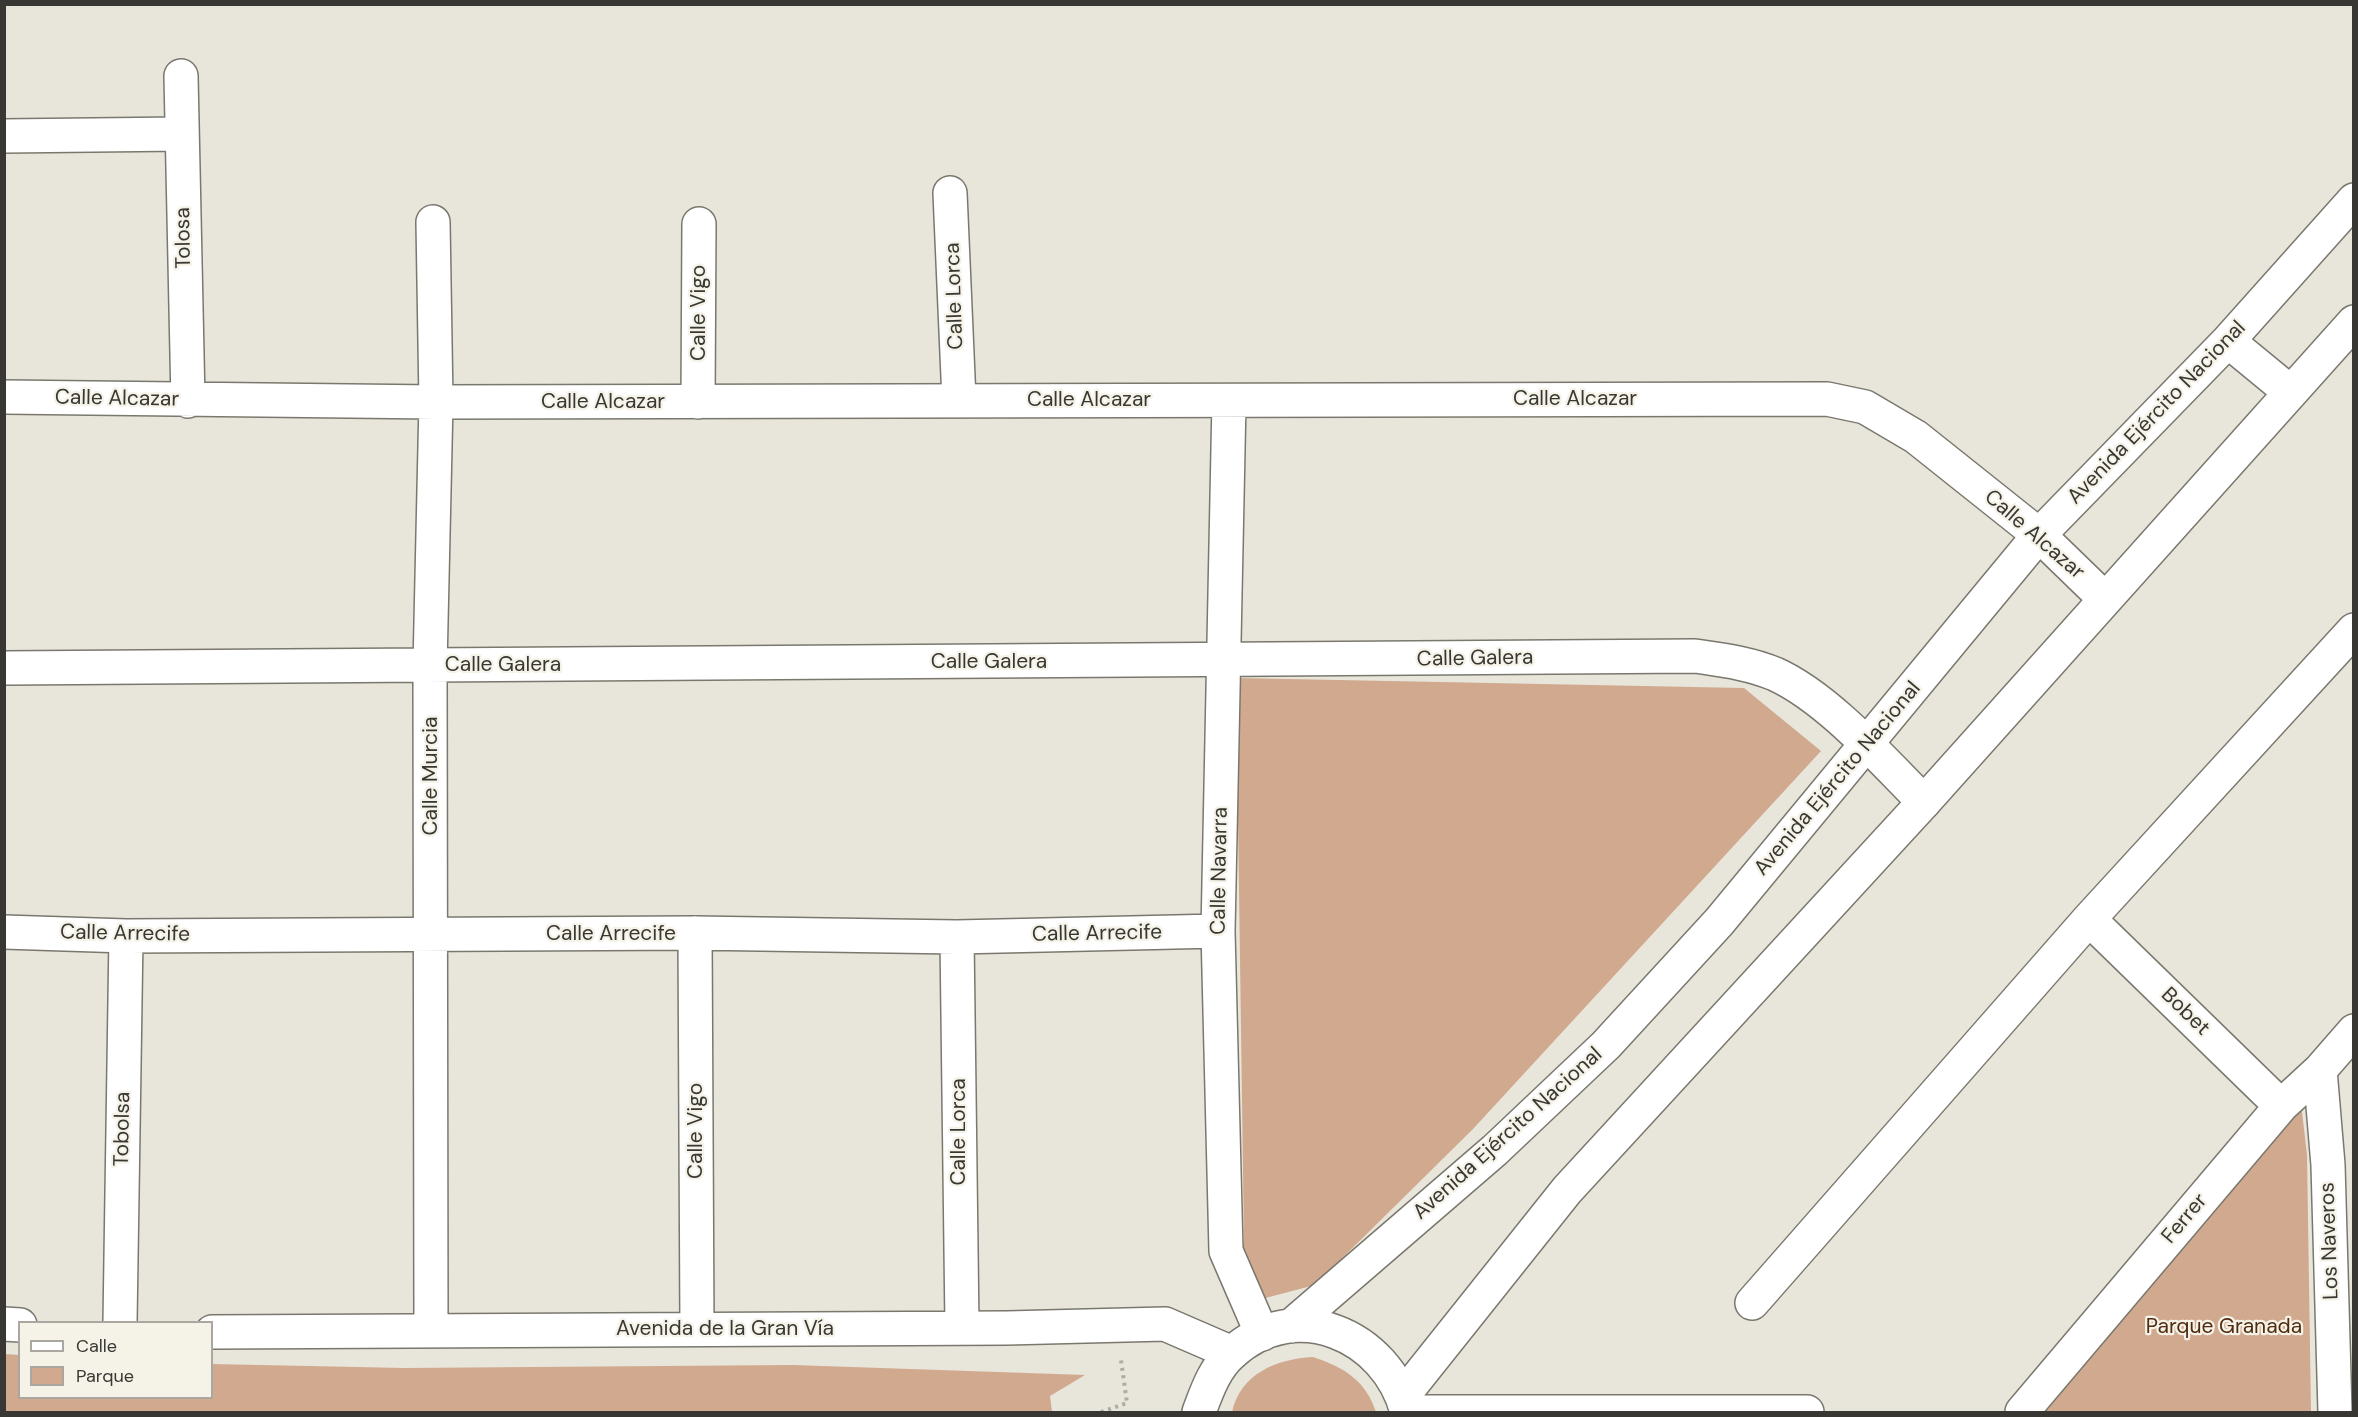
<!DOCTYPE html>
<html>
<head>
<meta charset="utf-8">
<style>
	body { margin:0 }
	#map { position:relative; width:2358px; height:1417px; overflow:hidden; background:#e8e5da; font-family:"DM Sans",sans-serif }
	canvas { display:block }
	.frame { position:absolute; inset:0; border:6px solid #383733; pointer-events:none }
	.legend { position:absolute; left:18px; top:1321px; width:195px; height:78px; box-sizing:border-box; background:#f5f2e7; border:2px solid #a9a79f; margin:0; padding:8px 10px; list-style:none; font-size:18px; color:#383733 }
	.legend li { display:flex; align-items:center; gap:12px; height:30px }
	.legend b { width:30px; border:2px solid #a9a79f }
</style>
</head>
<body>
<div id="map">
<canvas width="2358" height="1417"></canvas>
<div class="frame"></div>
<ul class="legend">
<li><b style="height:8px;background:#fff"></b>Calle</li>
<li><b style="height:16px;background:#d0a98f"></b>Parque</li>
</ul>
</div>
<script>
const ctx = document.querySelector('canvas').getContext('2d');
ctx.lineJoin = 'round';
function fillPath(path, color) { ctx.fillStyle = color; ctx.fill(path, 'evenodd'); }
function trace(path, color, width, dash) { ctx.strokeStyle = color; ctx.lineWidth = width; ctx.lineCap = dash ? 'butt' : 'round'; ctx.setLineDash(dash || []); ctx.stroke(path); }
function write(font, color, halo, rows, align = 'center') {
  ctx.font = font + ' "DM Sans",sans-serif'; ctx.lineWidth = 4.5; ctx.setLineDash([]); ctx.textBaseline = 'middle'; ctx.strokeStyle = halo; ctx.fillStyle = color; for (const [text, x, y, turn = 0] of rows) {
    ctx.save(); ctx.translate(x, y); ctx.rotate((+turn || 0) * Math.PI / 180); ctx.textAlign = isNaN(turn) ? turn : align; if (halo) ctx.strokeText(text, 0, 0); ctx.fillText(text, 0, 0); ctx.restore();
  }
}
fillPath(new Path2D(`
	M 1236,678 L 1744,688 L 1821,751 L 1473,1129 L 1315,1285 L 1254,1301 L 1231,1278 L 1244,1241 Z
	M 2301,1103 L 2307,1155 L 2311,1412 L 2037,1412 Z
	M 5,1354 L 19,1355 L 20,1398 L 212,1398 L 212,1364 L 404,1368 L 793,1365 L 1085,1375 L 1050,1396 L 1052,1412 L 5,1412 Z
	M 1313,1357 C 1344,1367 1366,1381 1376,1412 L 1232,1412 C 1241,1373 1277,1359 1313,1357 Z`), '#d0a98f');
const street = new Path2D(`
	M 181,76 L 188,401
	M 4,136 L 182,134
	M 950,193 L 959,400
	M 4,397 L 436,402 L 1827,399 L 1865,407 L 1916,437 L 2039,535 L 2104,598
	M 1229,401 L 1218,931 L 1226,1251 L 1262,1334
	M 698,402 L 699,224
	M 4,668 L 1695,656 C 1722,660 1749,663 1775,674 C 1828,698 1883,761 1924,802
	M 2089,919 L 2281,1106
	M 4,932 L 126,936 L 695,933 L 957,937 L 1218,931
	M 695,933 L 697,1329
	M 957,937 L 962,1327
	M 2320,1070 L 2328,1165 L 2335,1412
	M 1752,1303 L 2089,919 L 2354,630
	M 120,1322 L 126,936
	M 4,1324 L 20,1325
	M 431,1331 L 430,666 L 436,402 L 433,222
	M 212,1332 L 1007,1328 L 1165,1324 L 1232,1353
	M 1406,1412 L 1807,1412
	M 2022,1412 L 2281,1106 L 2320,1070 L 2354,1031`);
const secondary = new Path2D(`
	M 2228,341 L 2290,392
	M 1291,1326 L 1495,1150 L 1606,1045 L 1719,922 L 2039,535 L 2228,341 L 2354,200
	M 1402,1397 L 1567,1190 L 1924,802 L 2354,322
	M 1199,1412 C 1207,1391 1214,1369 1232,1353 C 1295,1295 1387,1335 1407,1412`);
trace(street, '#7a786e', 36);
trace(secondary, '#7a786e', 36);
trace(new Path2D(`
	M 1101,1412 L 1127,1403 L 1121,1360`), '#adaba2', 4, [3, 4.5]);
trace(street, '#fff', 33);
trace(secondary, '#fff', 33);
write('21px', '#383733', '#f5f2e7', [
	["Tolosa",184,238,-91],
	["Calle Lorca",955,296,-92],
	["Calle Vigo",699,313,-90],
	["Calle Alcazar",117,399,1],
	["Calle Alcazar",1575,399],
	["Calle Alcazar",1089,400],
	["Calle Alcazar",603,402],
	["Avenida Ejército Nacional",2157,413,-46],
	["Calle Alcazar",2034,535,41],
	["Calle Galera",1475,659,-1],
	["Calle Galera",989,662],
	["Calle Galera",503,665],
	["Calle Murcia",431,776,-90],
	["Avenida Ejército Nacional",1838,779,-50],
	["Calle Navarra",1220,871,-89],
	["Calle Arrecife",125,934,1],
	["Calle Arrecife",611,934],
	["Calle Arrecife",1097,934,-1],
	["Bobet",2185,1012,44],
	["Tobolsa",123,1129,-89],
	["Calle Vigo",696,1131,-90],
	["Calle Lorca",959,1132,-90],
	["Avenida Ejército Nacional",1508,1134,-42],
	["Ferrer",2185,1219,-50],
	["Los Naveros",2330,1241,-92],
	["Avenida de la Gran Vía",725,1329]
]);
write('21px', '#502b0f', '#f5f2e7', [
	["Parque Granada",2224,1327]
]);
</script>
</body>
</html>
